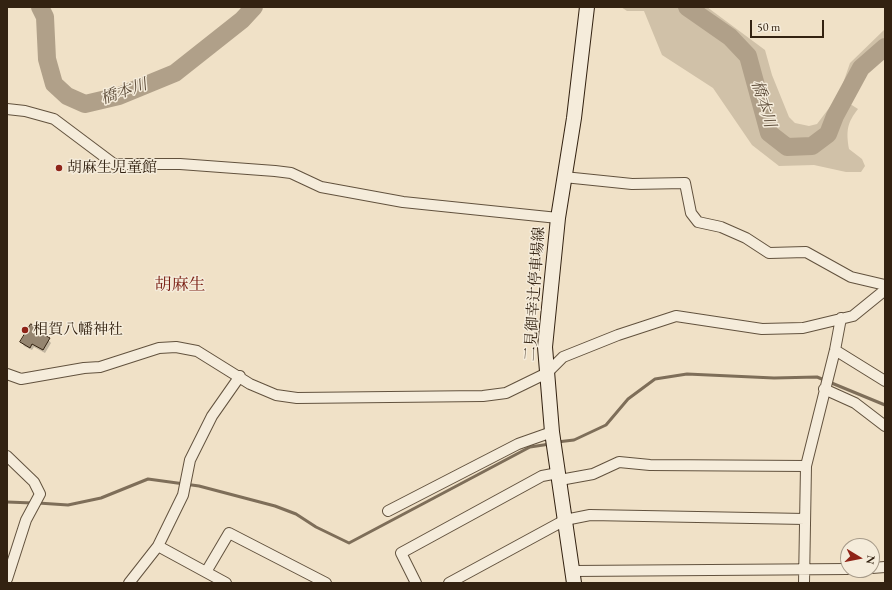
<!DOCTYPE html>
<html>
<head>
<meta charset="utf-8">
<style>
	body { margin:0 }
	#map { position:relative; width:892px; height:590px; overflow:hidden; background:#f0e1c7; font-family:"EB Garamond",serif }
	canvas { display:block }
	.frame { position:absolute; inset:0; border:8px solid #321; pointer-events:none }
	.north { position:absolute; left:840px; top:538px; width:40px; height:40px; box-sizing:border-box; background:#f5ecdb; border:1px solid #a79b8a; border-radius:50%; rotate:100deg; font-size:11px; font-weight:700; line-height:16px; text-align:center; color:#321 }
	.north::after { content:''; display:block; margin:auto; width:14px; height:18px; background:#8f2418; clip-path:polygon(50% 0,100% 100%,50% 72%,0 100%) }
	.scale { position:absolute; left:750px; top:20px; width:74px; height:18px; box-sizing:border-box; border:2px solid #321; border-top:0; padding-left:5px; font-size:12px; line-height:14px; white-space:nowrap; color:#321; -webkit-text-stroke:3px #f5ecdb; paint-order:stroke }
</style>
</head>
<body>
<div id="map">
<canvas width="892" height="590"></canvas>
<div class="frame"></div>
<div class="north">N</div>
<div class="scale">50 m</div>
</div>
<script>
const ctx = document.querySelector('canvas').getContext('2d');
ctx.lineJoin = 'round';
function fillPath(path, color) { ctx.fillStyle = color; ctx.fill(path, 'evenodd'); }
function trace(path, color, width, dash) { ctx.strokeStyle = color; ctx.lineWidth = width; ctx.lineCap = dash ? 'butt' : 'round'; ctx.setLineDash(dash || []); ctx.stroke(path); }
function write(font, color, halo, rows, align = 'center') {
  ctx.font = font + ' "EB Garamond","Noto Serif JP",serif'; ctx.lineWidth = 3; ctx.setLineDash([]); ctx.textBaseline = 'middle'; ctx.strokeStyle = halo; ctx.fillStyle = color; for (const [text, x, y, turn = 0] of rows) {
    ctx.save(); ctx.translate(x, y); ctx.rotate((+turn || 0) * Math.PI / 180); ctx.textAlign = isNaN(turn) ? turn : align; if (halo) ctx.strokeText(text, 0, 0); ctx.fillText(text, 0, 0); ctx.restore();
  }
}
fillPath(new Path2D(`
	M 621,7 L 707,7 L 765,50 L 772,75 L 789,117 L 795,123 L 809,126 L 817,124 L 839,95 L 850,63 L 885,29 L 885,39 L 868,54 L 841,98 L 858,109 C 847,123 846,131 849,149 L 862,159 L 865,166 L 861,172 L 846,172 L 814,165 L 779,166 L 752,145 L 713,88 L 662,55 L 644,11 L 627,11 Z`), '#d0c1a8');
fillPath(new Path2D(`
	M 39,330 L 51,343 L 45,353 L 34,347 L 32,350 L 24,346 L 22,342 Z`), '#0003');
trace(new Path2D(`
	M 692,9 L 697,7
	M 557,442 L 574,440 L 606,425 L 628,399 L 655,379 L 687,374 L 774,378 L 817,377 L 885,405
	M 7,502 L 33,503
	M 38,503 L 68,505 L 101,498 L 148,479 L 199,486 L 275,506 L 296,514 L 316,527 L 349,543 L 530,447 L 550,444`), '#7e6e59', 3);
trace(new Path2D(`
	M 40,7 L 45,17 L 47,59 L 54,84 L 67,96 L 85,104 L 119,96 L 175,73 L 242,20 L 254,7
	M 687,7 L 730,37 L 748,56 L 769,133 L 787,147 L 812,146 L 828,134 L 835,116 L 861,68 L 885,47`), '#b0a089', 18);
const building = new Path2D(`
	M 31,324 L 40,329 L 39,332 L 50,338 L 43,350 L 32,344 L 30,348 L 20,342 Z`);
fillPath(building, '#958570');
trace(building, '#321', 1);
const minor = new Path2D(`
	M 7,109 L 25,111 L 54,119 L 114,164 L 180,164 L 275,171 L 291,173 L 321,187 L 403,202 L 558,218
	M 564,177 L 632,184 L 685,183 L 691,213 L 698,222 L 721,227 L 746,238 L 769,253 L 806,252 L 851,277 L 885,285
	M 835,350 L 885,381
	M 7,374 L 21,379 L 84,368 L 100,367 L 159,348 L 176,347 L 197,351 L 250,384 L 276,395 L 297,398 L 483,396 L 506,393 L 547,373 L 563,357 L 618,335 L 676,316 L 762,329 L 803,328 L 853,316 L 885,290
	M 824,389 L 855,403 L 885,426
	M 7,456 L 34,482 L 40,494 L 26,520 L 7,579
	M 560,480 L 593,474 L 619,462 L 650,465 L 806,466
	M 388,511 L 518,444 L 552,432
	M 158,546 L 226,583
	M 872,568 L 885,567
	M 573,571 L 848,569
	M 206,572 L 229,533 L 326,583
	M 129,583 L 158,546 L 183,495 L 190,460 L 212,416 L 240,376
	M 416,583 L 401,553 L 542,476 L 558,473
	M 449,583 L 565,520 L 590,515 L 805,519
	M 804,583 L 806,466 L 835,350 L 841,318`);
const secondary = new Path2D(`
	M 574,583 L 552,432 L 545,347 L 558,218 L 574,118 L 587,7`);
trace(minor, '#62523e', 12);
trace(secondary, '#321', 16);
trace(minor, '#f5ecdb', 10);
trace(secondary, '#f5ecdb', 14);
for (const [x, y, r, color] of [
	[59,168,4,"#8f2418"],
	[25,330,4,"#8f2418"]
]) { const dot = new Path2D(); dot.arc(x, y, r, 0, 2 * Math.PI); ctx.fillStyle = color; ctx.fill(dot); trace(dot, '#f5ecdb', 1.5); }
write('15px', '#321', '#f5ecdb', [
	["胡麻生児童館",67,168],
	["相賀八幡神社",33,330]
], 'left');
write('15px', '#321', '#f5ecdb', [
	["二見御幸辻停車場線",535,294,-86]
]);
write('italic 16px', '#5f4e3b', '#f5ecdb', [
	["橋本川",124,92,-19],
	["橋本川",763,104,73]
]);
write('17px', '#7a1f14', '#f5ecdb', [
	["胡麻生",180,285]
]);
</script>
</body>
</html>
